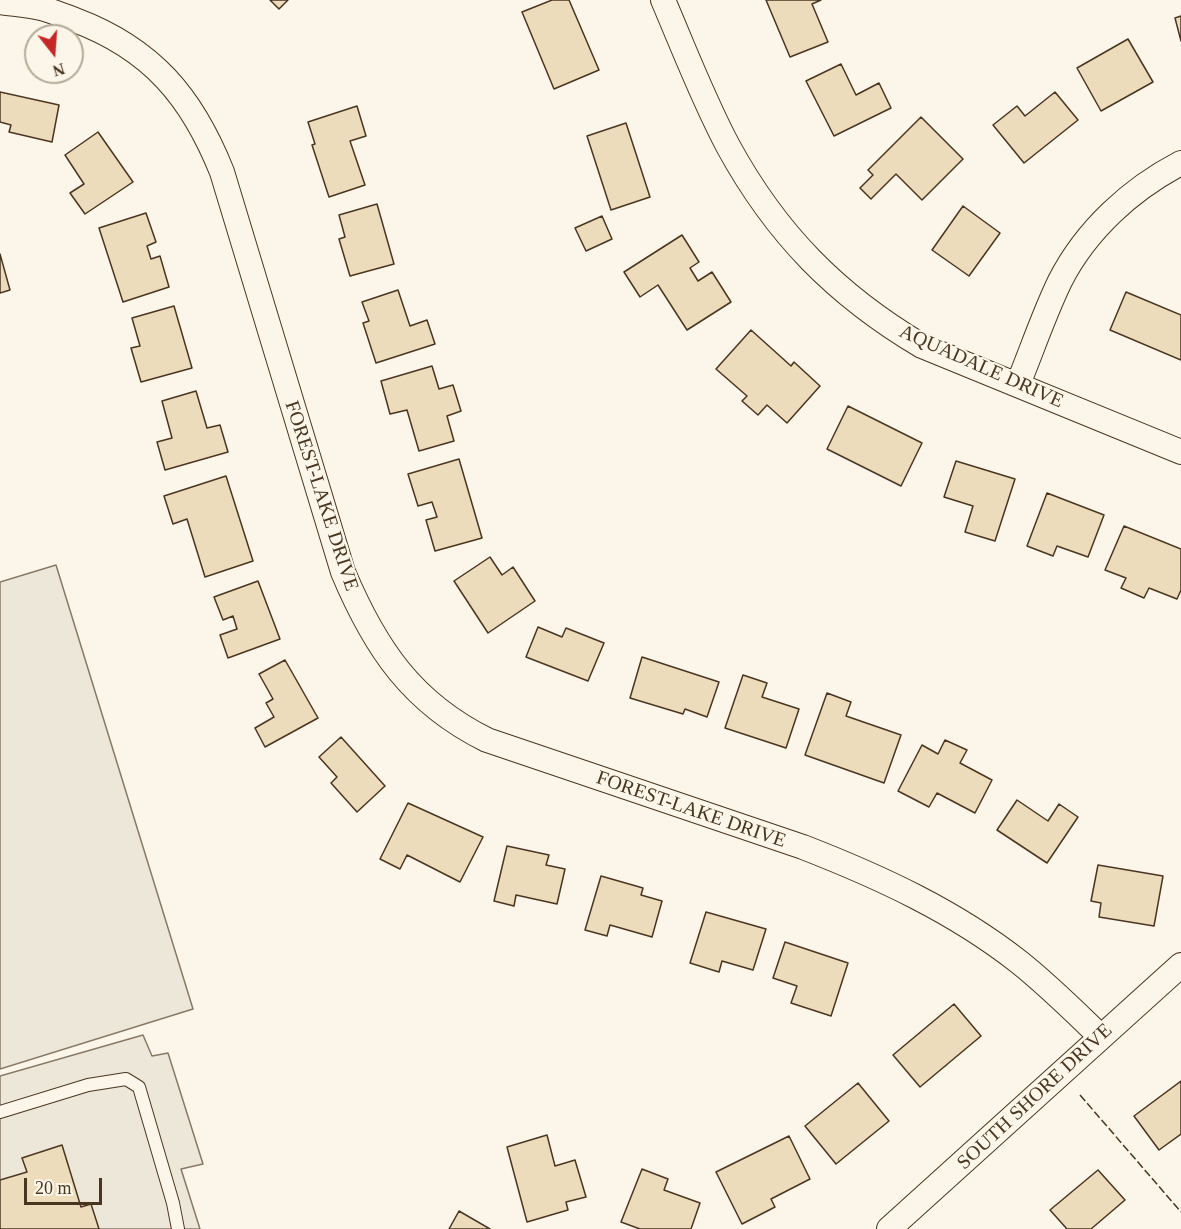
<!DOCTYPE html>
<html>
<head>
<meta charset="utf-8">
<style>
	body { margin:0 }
	#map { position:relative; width:1181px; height:1229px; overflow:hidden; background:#fbf6e9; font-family:Georgia,serif }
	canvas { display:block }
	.north { position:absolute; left:24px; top:24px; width:60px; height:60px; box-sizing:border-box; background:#fbf6e9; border:2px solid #b4a999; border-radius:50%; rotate:163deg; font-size:16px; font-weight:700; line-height:24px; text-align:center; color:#4a3520 }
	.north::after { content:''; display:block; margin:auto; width:21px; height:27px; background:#c62828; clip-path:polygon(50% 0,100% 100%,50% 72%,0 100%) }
	.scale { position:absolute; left:24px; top:1178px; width:78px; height:27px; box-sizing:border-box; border:3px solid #4a3520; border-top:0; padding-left:8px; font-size:18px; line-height:21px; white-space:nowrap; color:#4a3520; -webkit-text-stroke:4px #fbf6e9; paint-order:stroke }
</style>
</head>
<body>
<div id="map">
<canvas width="1181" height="1229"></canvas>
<div class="north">N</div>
<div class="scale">20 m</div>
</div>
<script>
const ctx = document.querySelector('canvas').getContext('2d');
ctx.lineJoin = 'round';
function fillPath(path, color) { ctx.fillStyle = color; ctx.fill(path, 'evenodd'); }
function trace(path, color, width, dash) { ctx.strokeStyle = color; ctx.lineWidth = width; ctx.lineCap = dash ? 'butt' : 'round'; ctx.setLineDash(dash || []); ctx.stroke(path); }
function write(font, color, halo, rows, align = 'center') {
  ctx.font = font + ' Georgia,serif'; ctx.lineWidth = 4.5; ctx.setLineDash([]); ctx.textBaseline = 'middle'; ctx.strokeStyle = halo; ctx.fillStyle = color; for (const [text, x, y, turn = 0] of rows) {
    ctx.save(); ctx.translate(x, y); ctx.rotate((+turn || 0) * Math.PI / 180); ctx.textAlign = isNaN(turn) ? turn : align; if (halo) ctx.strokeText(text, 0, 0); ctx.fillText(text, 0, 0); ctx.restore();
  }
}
const parking = new Path2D(`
	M 56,565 L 193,1009 L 0,1069 L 0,582 Z
	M 143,1035 L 152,1056 L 168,1053 L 203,1164 L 181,1169 L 200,1229 L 0,1229 L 0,1076 Z`);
fillPath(parking, '#ede7d9');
trace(parking, '#887966', 1.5);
const building = new Path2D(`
	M 270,0 L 288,0 L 279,9 Z
	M 552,0 L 569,0 L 599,70 L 554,89 L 522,12 Z
	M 766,0 L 821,0 L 812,4 L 828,42 L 790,57 Z
	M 1181,16 L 1181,41 L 1175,18 Z
	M 1128,39 L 1153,82 L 1101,111 L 1077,68 Z
	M 841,64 L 856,95 L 879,83 L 891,108 L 834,136 L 806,81 Z
	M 0,92 L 59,105 L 52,142 L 9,132 L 11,125 L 0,122 Z
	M 1055,92 L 1078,120 L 1024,163 L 993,125 L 1017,106 L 1025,116 Z
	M 357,106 L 366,136 L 350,141 L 365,185 L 329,197 L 312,145 L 315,144 L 308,122 Z
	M 921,117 L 963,159 L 922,200 L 896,174 L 871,199 L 860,188 L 873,175 L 868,170 Z
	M 626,123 L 650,197 L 611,210 L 587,136 Z
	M 98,132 L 133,182 L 85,214 L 70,193 L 84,184 L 65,155 Z
	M 377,204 L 394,264 L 350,276 L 339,239 L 345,237 L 339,215 Z
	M 963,206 L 1000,233 L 969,276 L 932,250 Z
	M 146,213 L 156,242 L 147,246 L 151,259 L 160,256 L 169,287 L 123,302 L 99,228 Z
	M 602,216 L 612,239 L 586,251 L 575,228 Z
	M 682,235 L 699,262 L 690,268 L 698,281 L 712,272 L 731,302 L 687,330 L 658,285 L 640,297 L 624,272 Z
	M 0,254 L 10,290 L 0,293 Z
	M 398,290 L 410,326 L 427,320 L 435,344 L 376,363 L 363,323 L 369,321 L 362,302 Z
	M 1126,292 L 1181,315 L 1181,360 L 1110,330 Z
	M 174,306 L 192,368 L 141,382 L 131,348 L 140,346 L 132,318 Z
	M 751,330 L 791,366 L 794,362 L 820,386 L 787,423 L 767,405 L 758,415 L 742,401 L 747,396 L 716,369 Z
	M 432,366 L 439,389 L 453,385 L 461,411 L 447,416 L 454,441 L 419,451 L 407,410 L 390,414 L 381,381 Z
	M 196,391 L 207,428 L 220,425 L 228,452 L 165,470 L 157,442 L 172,438 L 162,401 Z
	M 848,406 L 922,443 L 901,486 L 827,449 Z
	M 459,459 L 482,538 L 435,551 L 426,520 L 437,517 L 432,502 L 418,506 L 408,474 Z
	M 956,461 L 1015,479 L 995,541 L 965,532 L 973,506 L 944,497 Z
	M 226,476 L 253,561 L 205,577 L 187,519 L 173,524 L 164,496 Z
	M 1047,493 L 1104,515 L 1088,557 L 1057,546 L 1053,556 L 1027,546 Z
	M 1124,526 L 1181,549 L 1181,590 L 1177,599 L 1149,588 L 1144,598 L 1121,588 L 1126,578 L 1105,570 Z
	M 490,557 L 502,575 L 513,567 L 535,601 L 488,633 L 454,581 Z
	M 258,581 L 280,639 L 228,658 L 220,635 L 237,629 L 233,616 L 223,620 L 214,597 Z
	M 538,627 L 562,637 L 566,628 L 604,643 L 588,681 L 526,657 Z
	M 642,657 L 719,682 L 707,717 L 685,709 L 683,714 L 630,698 Z
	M 285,660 L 318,718 L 265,747 L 255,728 L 274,717 L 266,703 L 273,699 L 259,674 Z
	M 743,675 L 767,683 L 762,697 L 799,709 L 786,748 L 725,728 Z
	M 827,693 L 851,702 L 846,716 L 901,735 L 884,783 L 805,755 Z
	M 341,737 L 385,786 L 357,812 L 331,783 L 337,777 L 319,757 Z
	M 945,740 L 967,750 L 960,763 L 992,780 L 975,813 L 937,793 L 929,807 L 898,791 L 922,745 L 938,754 Z
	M 1017,800 L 1048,821 L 1059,804 L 1078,817 L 1047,863 L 997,830 Z
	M 408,803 L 483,837 L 460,882 L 407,855 L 400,869 L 380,859 Z
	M 507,846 L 549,855 L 546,865 L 565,869 L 557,904 L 516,895 L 514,906 L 494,901 Z
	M 1098,865 L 1163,876 L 1154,926 L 1099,917 L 1101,903 L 1091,901 Z
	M 601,876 L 643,888 L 641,895 L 662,901 L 652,937 L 610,925 L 607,936 L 585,930 Z
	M 706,912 L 766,929 L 753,970 L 722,961 L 719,972 L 690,963 Z
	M 785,942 L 848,963 L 831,1016 L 791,1003 L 797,986 L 773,978 Z
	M 954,1004 L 981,1036 L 920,1087 L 893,1055 Z
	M 1181,1081 L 1181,1134 L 1159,1150 L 1134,1116 Z
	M 858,1083 L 889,1121 L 836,1164 L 805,1126 Z
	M 547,1135 L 555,1166 L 575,1160 L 586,1197 L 566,1202 L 568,1210 L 527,1222 L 507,1147 Z
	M 789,1136 L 810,1179 L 771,1199 L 775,1207 L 742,1224 L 716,1172 Z
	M 62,1145 L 81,1207 L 91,1204 L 99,1229 L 0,1229 L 0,1180 L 27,1172 L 22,1158 Z
	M 642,1169 L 668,1179 L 664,1190 L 700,1203 L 691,1229 L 640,1229 L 621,1222 Z
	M 1098,1170 L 1125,1200 L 1091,1229 L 1067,1229 L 1050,1210 Z
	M 459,1211 L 490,1229 L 449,1229 Z`);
fillPath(building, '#ecdcbc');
trace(building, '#4a3520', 1.5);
const service = new Path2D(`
	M 0,1112 L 88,1085 L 126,1079 L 139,1087 L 173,1203 L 178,1229`);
const minor = new Path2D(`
	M 663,0 C 684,49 703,99 728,146 C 776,234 836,295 922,346 L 1181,452
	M 0,2 C 13,4 27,5 41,8 C 52,11 64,16 75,20 C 152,49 192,97 222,172 L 343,572 C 375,648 412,703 487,740 L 803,847 C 880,877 954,911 1019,962 C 1048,985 1074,1011 1100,1036
	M 1018,384 C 1032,350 1044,314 1060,281 C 1086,230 1131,189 1181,163
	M 889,1229 L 1181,965`);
trace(service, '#4a3520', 14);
trace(minor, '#4a3520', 26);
trace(service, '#fbf6e9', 12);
trace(minor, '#fbf6e9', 24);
trace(new Path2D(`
	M 1080,1095 L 1181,1212`), '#4a3520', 1.5, [8, 3]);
write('20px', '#4a3520', '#fbf6e9', [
	["AQUADALE DRIVE",981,367,24],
	["FOREST-LAKE DRIVE",321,496,72],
	["FOREST-LAKE DRIVE",691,810,19],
	["SOUTH SHORE DRIVE",1035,1097,-43]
]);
</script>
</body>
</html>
